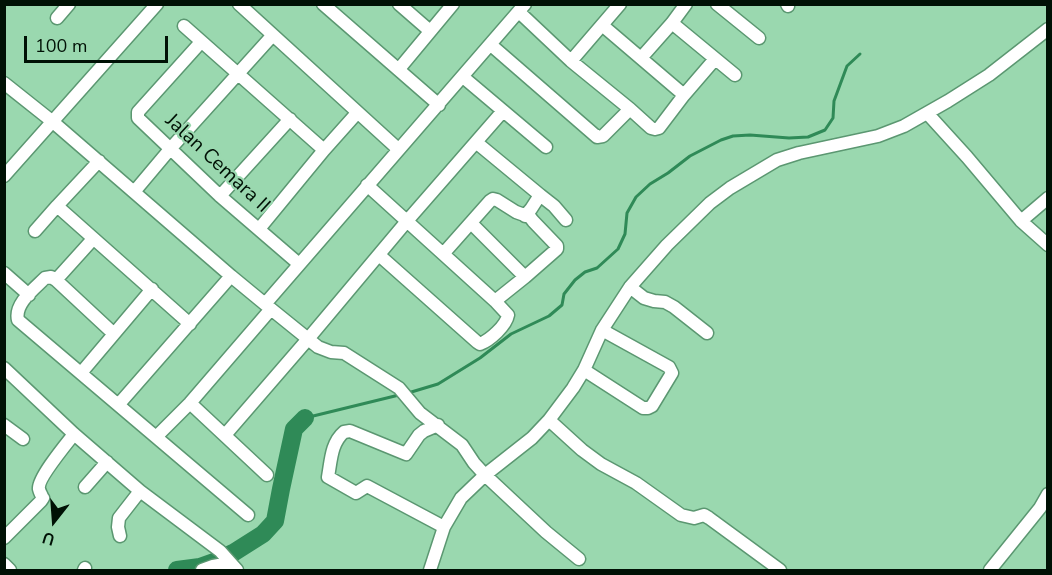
<!DOCTYPE html>
<html>
<head>
<meta charset="utf-8">
<style>
	body { margin:0 }
	#map { position:relative; width:1052px; height:575px; overflow:hidden; background:#9ad8af; font-family:"Nunito Sans",sans-serif }
	canvas { display:block }
	.frame { position:absolute; inset:0; border:6px solid #001105; pointer-events:none }
	.north { position:absolute; left:24px; top:491px; width:60px; height:60px; -webkit-text-stroke:4px #9ad8af; paint-order:stroke; rotate:197deg; font-size:16px; font-weight:700; line-height:24px; text-align:center; color:#001105 }
	.north::after { content:''; display:block; margin:auto; width:21px; height:27px; background:#001105; clip-path:polygon(50% 0,100% 100%,50% 72%,0 100%) }
	.scale { position:absolute; left:24px; top:36px; width:144px; height:27px; box-sizing:border-box; border:3px solid #001105; border-top:0; padding-left:8px; font-size:18px; line-height:21px; white-space:nowrap; color:#001105; -webkit-text-stroke:4px #9ad8af; paint-order:stroke }
</style>
</head>
<body>
<div id="map">
<canvas width="1052" height="575"></canvas>
<div class="frame"></div>
<div class="north">U</div>
<div class="scale">100 m</div>
</div>
<script>
const ctx = document.querySelector('canvas').getContext('2d');
ctx.lineJoin = 'round';
function trace(path, color, width, dash) { ctx.strokeStyle = color; ctx.lineWidth = width; ctx.lineCap = dash ? 'butt' : 'round'; ctx.setLineDash(dash || []); ctx.stroke(path); }
function write(font, color, halo, rows, align = 'center') {
  ctx.font = font + ' "Nunito Sans",sans-serif'; ctx.lineWidth = 4.5; ctx.setLineDash([]); ctx.textBaseline = 'middle'; ctx.strokeStyle = halo; ctx.fillStyle = color; for (const [text, x, y, turn = 0] of rows) {
    ctx.save(); ctx.translate(x, y); ctx.rotate((+turn || 0) * Math.PI / 180); ctx.textAlign = isNaN(turn) ? turn : align; if (halo) ctx.strokeText(text, 0, 0); ctx.fillText(text, 0, 0); ctx.restore();
  }
}
trace(new Path2D(`
	M 408,393 L 438,384 L 480,358 L 511,334 L 549,316 L 562,305 L 564,294 L 575,280 L 585,272 L 597,268 L 618,249 L 625,234 L 627,213 L 636,197 L 650,184 L 668,173 L 690,156 L 721,140 L 733,136 L 750,135 L 789,138 L 808,137 L 825,130 L 833,118 L 834,101 L 847,66 L 860,54
	M 305,418 L 399,395`), '#2f8a57', 3);
trace(new Path2D(`
	M 177,570 L 200,567 L 214,562 L 233,553 L 263,534 L 275,521 L 281,489 L 294,429 L 305,418`), '#2f8a57', 18);
const minor = new Path2D(`
	M 239,4 L 398,149
	M 323,4 L 439,105
	M 399,4 L 430,31
	M 717,4 L 759,38
	M 787,4 L 788,6
	M 519,12 L 571,61 L 630,109 L 651,128 L 655,129 L 659,128 L 684,95 L 715,59
	M 57,18 L 69,4
	M 672,23 L 735,75
	M 602,25 L 684,95
	M 184,26 L 324,150
	M 201,42 L 138,112 L 138,118 L 220,196 L 299,264
	M 491,45 L 597,137 L 603,136 L 630,109
	M 641,58 L 672,23 L 686,4
	M 571,61 L 620,4
	M 399,69 L 453,4
	M 463,77 L 546,147
	M 4,83 L 53,122 L 231,276 L 271,309 L 190,403 L 156,437
	M 927,113 L 967,157 L 1021,221 L 1048,245
	M 477,143 L 540,195 L 531,209 L 525,216
	M 4,176 L 157,4
	M 367,185 L 495,301 L 508,315 C 506,326 490,340 480,344 L 477,342 L 379,255
	M 134,192 L 171,148 L 272,36
	M 540,195 L 554,206 L 566,220
	M 220,196 L 290,119
	M 57,206 L 190,324
	M 1021,221 L 1048,198
	M 471,223 L 525,277
	M 259,229 L 324,150 L 357,113
	M 35,231 L 57,206 L 99,161
	M 443,254 L 490,201 L 493,199 L 497,200 L 516,212 L 530,217 L 533,221 L 557,246 L 557,249 L 525,277 L 495,301
	M 4,273 L 29,295
	M 56,280 L 93,239
	M 630,287 L 644,298 L 654,301 L 665,302 L 674,307 L 707,333
	M 265,304 C 351,204 438,104 525,4
	M 271,309 L 318,347 L 331,352 L 344,353 L 399,388 L 420,413 L 462,445 L 474,463 L 485,475 L 546,532 L 579,559
	M 114,334 L 56,280 L 51,277 L 45,278 C 34,289 14,304 18,320 L 248,515
	M 4,368 L 74,434 L 140,491 L 220,551 L 237,570
	M 584,370 L 643,408 L 648,408 L 652,406 L 672,373 L 669,367 L 602,330
	M 81,373 L 152,289
	M 190,403 L 267,475
	M 119,404 L 231,276
	M 549,420 L 582,450 L 601,464 L 636,483 L 681,515 L 694,518 L 704,515 L 709,518 L 780,570
	M 4,425 L 23,439
	M 438,425 L 424,431 L 419,435 L 406,454 L 350,431 L 344,432 C 331,443 331,461 328,477 L 356,493 L 367,486 L 444,527
	M 225,435 L 308,339 L 407,221 L 503,111
	M 85,487 L 107,462
	M 120,536 L 118,527 L 119,518 L 140,491
	M 4,538 L 41,501 L 43,498 C 42,497 39,490 39,489 C 37,479 67,443 74,434
	M 4,564 L 10,570
	M 84,570 L 85,568
	M 202,570 L 213,566 L 230,563
	M 430,570 L 444,527 L 461,498 L 485,475 L 532,438 L 549,420 L 573,388 L 584,370 L 602,330 L 630,287 L 667,245 L 710,203 L 730,188 L 777,160 L 799,153 L 878,136 L 904,126 L 948,101 L 989,75 L 1048,29
	M 990,570 L 1040,508 L 1048,494`);
trace(minor, '#5b9771', 15);
trace(minor, '#fff', 12);
write('20px', '#001105', '#9ad8af', [
	["Jalan Cemara II",217,164,43]
]);
</script>
</body>
</html>
